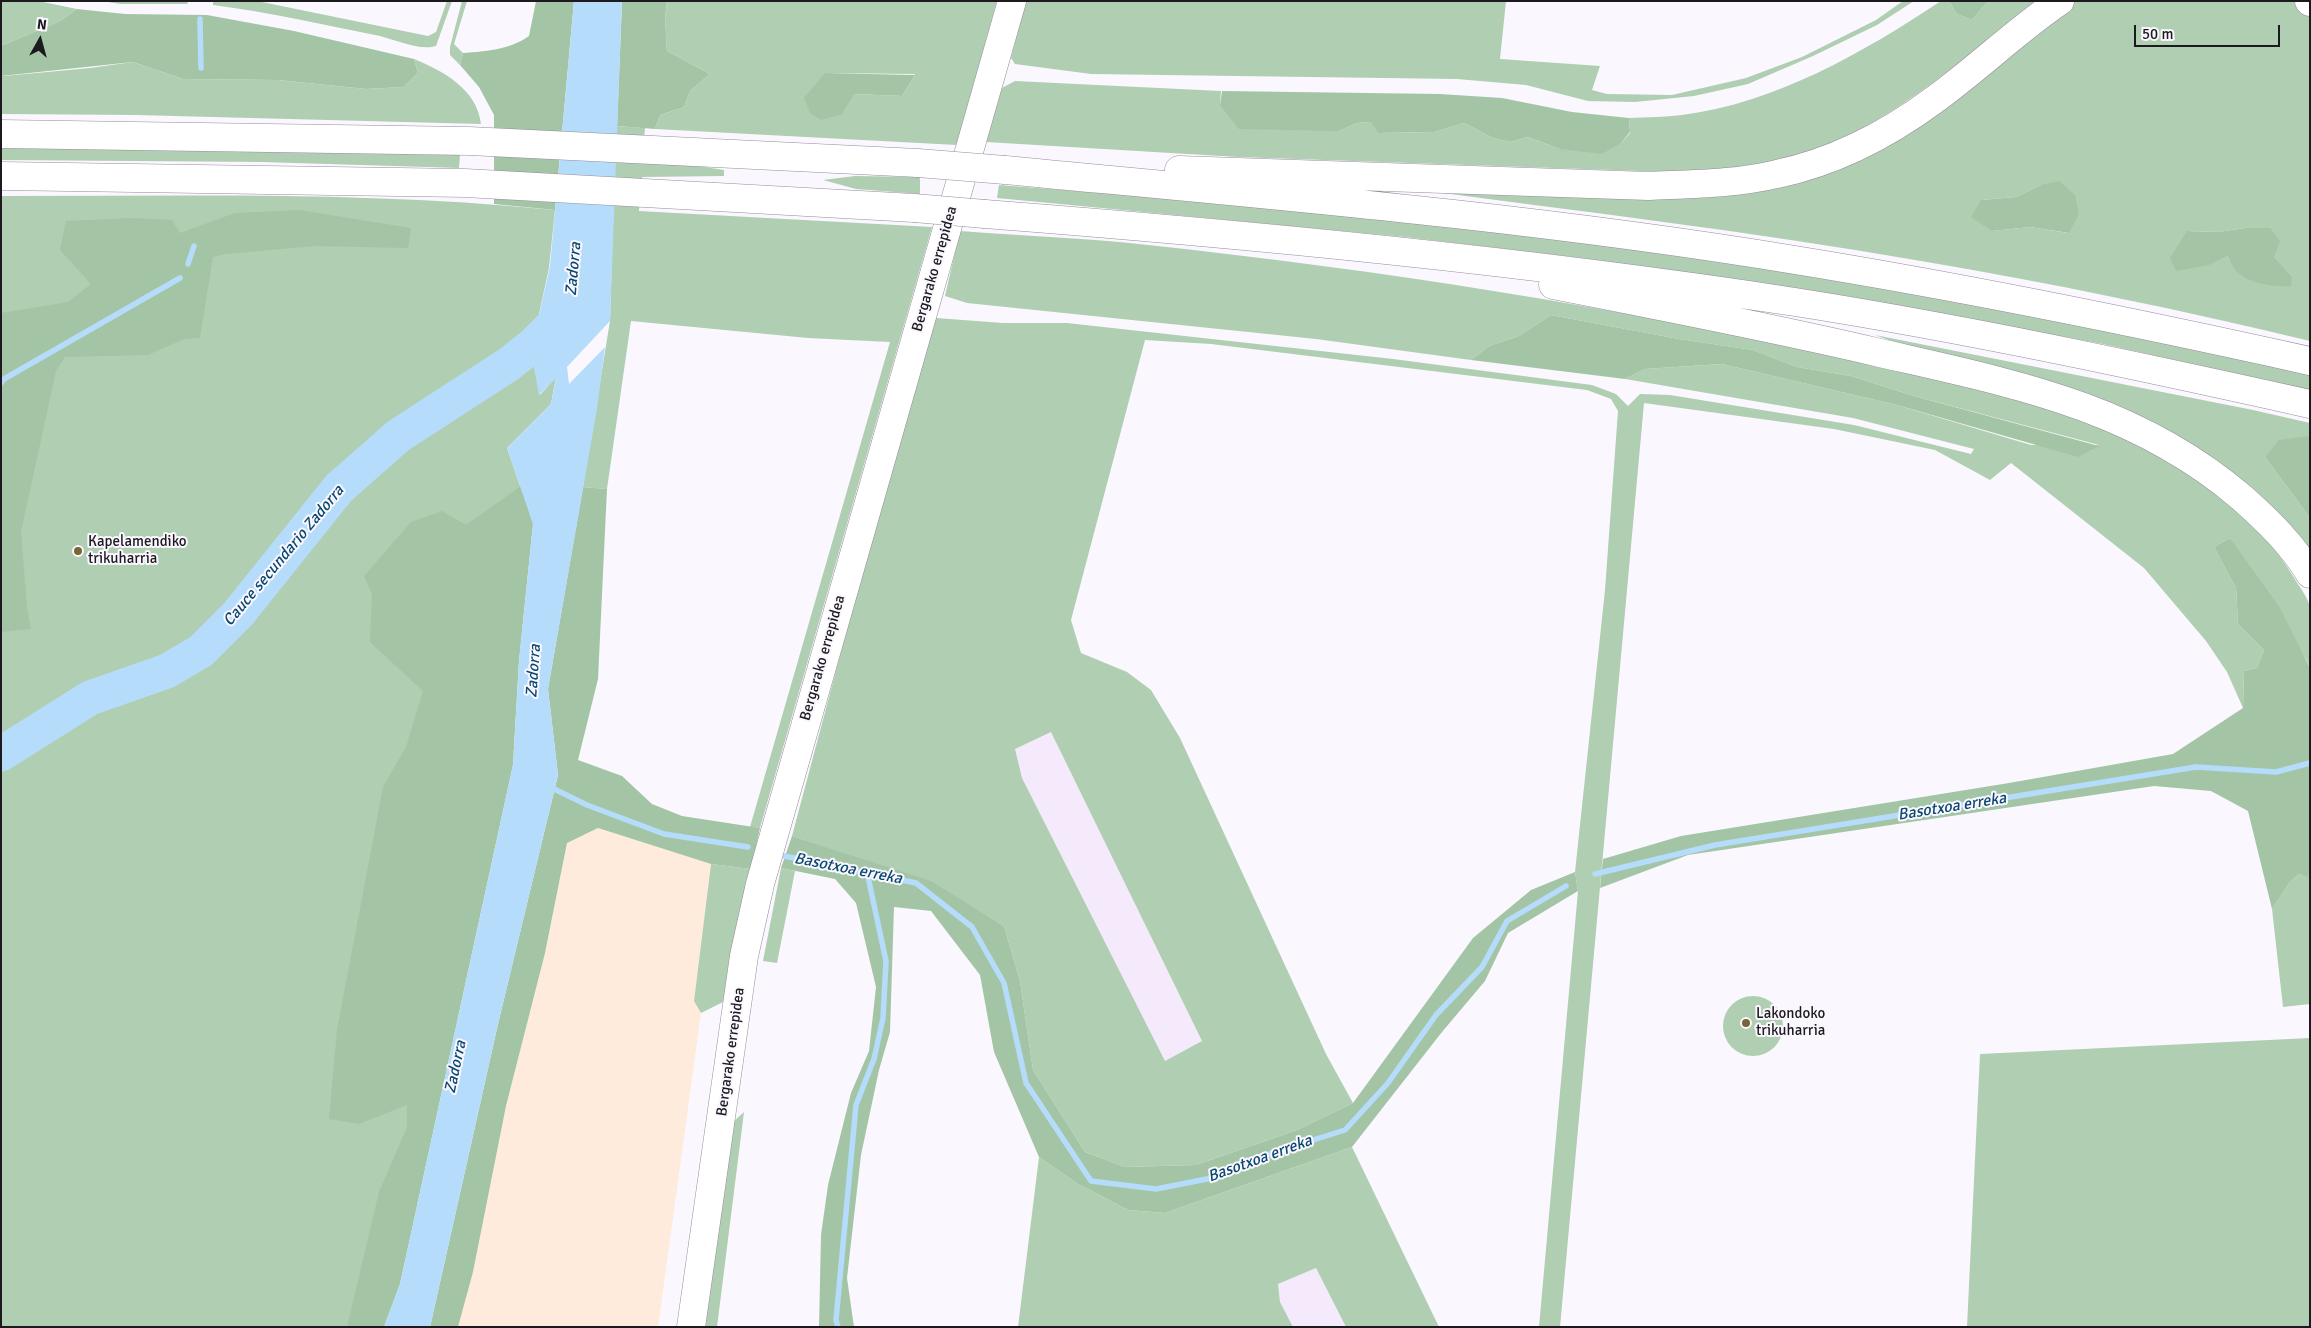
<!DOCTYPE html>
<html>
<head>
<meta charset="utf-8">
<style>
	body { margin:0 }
	#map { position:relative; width:2311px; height:1328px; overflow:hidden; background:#fbf7fe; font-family:Signika,sans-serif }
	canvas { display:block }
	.frame { position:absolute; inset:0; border:2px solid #1c191f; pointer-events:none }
	.north { position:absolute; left:15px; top:15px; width:50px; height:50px; -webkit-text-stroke:4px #fbf7fe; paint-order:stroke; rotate:7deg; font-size:14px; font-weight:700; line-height:20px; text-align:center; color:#1c191f }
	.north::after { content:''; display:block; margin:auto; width:18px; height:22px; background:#1c191f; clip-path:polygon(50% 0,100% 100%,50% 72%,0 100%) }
	.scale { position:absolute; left:2134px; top:25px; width:146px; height:22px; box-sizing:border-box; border:2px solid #1c191f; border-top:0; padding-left:6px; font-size:15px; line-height:18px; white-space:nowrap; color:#1c191f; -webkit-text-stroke:4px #fbf7fe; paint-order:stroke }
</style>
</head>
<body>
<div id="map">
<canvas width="2311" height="1328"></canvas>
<div class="frame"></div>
<div class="north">N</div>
<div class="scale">50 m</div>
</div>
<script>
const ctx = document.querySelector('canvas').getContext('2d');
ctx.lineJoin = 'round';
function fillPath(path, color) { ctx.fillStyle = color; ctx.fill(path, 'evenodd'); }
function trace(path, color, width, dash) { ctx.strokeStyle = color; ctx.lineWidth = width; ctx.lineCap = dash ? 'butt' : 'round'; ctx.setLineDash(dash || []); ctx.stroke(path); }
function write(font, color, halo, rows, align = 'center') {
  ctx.font = font + ' Signika,sans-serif'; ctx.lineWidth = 4; ctx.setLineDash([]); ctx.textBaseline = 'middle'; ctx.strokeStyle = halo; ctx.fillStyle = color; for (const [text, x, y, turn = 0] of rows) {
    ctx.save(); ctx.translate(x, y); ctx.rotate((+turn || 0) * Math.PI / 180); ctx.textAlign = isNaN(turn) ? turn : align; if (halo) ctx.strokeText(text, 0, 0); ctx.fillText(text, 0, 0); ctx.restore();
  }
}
fillPath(new Path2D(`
	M 1051,732 L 1202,1041 L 1165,1061 L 1022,778 L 1015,749 Z
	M 1316,1268 L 1346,1327 L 1293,1327 L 1280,1302 L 1278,1284 Z`), '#f5e9fc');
fillPath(new Path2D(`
	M 598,828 L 711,864 L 694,1000 L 701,1013 L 658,1327 L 458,1327 L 473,1272 L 506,1106 L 545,953 L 567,843 Z`), '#feebdb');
fillPath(new Path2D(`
	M 1,1 L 38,1 L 77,9 L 60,21 L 1,46 Z
	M 102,1 L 187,1 L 188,4 L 120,4 Z
	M 213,1 L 257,1 L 428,36 L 436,32 L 447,1 L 452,1 L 436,46 C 420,51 396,40 380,36 C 324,25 269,12 213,5 Z
	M 462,1 L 467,1 L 454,44 L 463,53 L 460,65 L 450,55 L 450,47 Z
	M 667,1 L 997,1 L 957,145 L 655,129 L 660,115 L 684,107 L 690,91 L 710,74 L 667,51 L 665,18 ZM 826,73 L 914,74 L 915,75 L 902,96 L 854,94 Z
	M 1026,1 L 1506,1 L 1500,59 L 1600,66 L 1592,90 L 1607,94 L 1672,95 L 1746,78 L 1802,57 L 1876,20 L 1903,1 L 1914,1 L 1877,25 L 1813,56 L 1748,84 L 1694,96 L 1635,102 L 1588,101 L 1526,85 L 1457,79 L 1091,74 L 1015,64 L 1011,58 Z
	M 1941,1 L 1949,1 L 1957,14 L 1972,20 L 1988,1 L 2036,1 C 1959,62 1883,132 1787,159 C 1749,170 1709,171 1670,172 L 1238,157 L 986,142 L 1002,88 L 1015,81 L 1221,91 L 1220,105 L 1339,131 L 1357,123 L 1370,122 L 1380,133 L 1434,132 L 1464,123 L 1493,138 L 1510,142 L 1528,137 L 1560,149 L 1621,143 L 1630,133 L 1629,118 C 1647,117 1665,117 1682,115 C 1776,103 1864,52 1941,1 Z
	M 2073,1 L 2298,1 L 2310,13 L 2310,341 C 2181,310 2052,283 1921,261 C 1750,231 1577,211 1405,188 L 1791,181 ZM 2041,185 L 2068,233 L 2030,227 L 1992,231 L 1981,200 L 2016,197 ZM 2246,228 L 2292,276 L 2235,270 L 2227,256 L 2188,231 L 2218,232 Z
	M 414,59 C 443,71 477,89 481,124 L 136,115 L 1,114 L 1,76 L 4,76 L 90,68 L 133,62 L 183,79 L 278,80 L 366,89 L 404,87 L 418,73 Z
	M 616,126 L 645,128 L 642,162 L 685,164 L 724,170 L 724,176 L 642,177 L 639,211 L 932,227 L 760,828 L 750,827 L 890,342 L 808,338 L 631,321 L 607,489 L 583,487 L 610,321 Z
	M 1,146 L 263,149 L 460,155 L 459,168 L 262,162 L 1,160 Z
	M 855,176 L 920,177 L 920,194 L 856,189 L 823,180 Z
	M 999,185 C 1128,195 1256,205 1384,218 C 1561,236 1737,263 1912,293 C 2045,317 2178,342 2310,374 L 2310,390 L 2103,344 L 1846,296 L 1582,258 L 1405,237 L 997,198 Z
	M 1,196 C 186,196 371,191 555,210 L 549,268 L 531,351 L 540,395 L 556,377 L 551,404 L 507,448 L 533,524 L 384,1327 L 1,1327 Z
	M 960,231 C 1022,236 1086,238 1148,245 C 1381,270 1613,306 1841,358 C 1935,380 2045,397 2132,441 C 2196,473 2260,518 2296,581 C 2301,589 2308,598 2310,607 C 2311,626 2310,649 2310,668 L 2307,661 L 2230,538 L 2214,547 L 2236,588 L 2238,624 L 2264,650 L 2257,668 L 2244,671 L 2243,708 L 2227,672 L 2206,641 L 2144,568 L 2011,463 L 1990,480 L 1935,450 L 1834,429 L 1644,403 L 1560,1327 L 1539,1327 L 1578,891 L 1575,872 L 1605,590 L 1618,411 L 1611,399 L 1587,390 L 1211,344 L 1145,340 L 1071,620 L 1081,653 L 1127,672 L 1151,690 L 1180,738 L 1326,1054 L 1353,1103 L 1297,1130 L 1196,1165 L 1125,1167 L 1085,1152 L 1033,1070 L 1020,981 L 1004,926 L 931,882 L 792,836 L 889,472 L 936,318 L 1003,323 L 1067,323 L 1393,359 L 1592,385 L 1616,394 L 1628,406 L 1640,394 L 1670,395 L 1854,425 L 1971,454 L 1974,449 L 1853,418 L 1625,379 L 1645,369 L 1722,364 L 1897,405 L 2031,445 L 2099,445 L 1914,396 L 1851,376 L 1797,367 L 1753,350 L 1679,339 L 1551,315 L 1519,336 L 1489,346 L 1471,360 L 1316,339 L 967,303 L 945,296 ZM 1051,732 L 1202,1041 L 1165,1061 L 1022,778 L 1015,749 Z
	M 1875,335 L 2253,410 L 2310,423 L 2310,436 L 2265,457 L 2310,518 L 2310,558 L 2211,459 Z
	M 711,864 L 751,869 L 727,1000 L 701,1013 L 694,1001 Z
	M 781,868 L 795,871 L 777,963 L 763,961 Z
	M 2310,869 L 2310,1004 L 2283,1007 L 2272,909 L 2290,882 L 2299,874 L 2308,876 Z
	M1723 1026a30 30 0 1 1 60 0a30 30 0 1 1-60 0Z
	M 2310,1038 L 2310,1327 L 1967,1327 L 1980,1054 Z
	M 744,1112 L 717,1327 L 703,1327 L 732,1123 Z
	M 1352,1147 L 1439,1327 L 1346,1327 L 1316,1268 L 1278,1284 L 1280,1302 L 1293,1327 L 1018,1327 L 1039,1157 L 1078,1184 L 1128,1210 L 1165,1213 Z`), '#b0ceb1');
fillPath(new Path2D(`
	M 536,1 L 574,1 L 555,210 L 494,204 L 494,115 L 479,87 L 460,65 L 463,53 C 487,51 509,50 529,36 Z
	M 622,1 L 667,1 L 665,18 L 667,51 L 710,74 L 690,91 L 684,107 L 660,115 L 655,129 L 617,126 Z
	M 1949,1 L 1988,1 L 1972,20 L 1957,14 Z
	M 77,9 L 125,14 L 207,15 L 294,31 L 414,59 L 418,73 L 404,87 L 366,89 L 278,80 L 183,79 L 133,62 L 1,76 L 1,46 L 60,21 Z
	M 825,73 L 915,75 L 902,96 L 854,94 L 842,114 L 821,120 L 810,113 L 804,98 Z
	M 1222,91 L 1440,94 L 1502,98 L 1572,112 L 1629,118 L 1630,132 L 1621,143 L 1602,154 L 1560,149 L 1528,137 L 1510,142 L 1493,138 L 1464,123 L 1434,132 L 1379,133 L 1370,122 L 1357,123 L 1339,131 L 1239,129 L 1220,105 Z
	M 2059,181 L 2075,195 L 2079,214 L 2069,233 L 2030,227 L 1992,231 L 1971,217 L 1981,200 L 2016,197 L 2041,185 Z
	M 299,210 L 411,228 L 408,248 L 315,246 L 226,254 L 213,257 L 200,338 L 184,339 L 148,355 L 65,357 L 56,371 L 21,532 L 27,607 L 31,629 L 1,632 L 1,313 L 68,302 L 91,284 L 60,250 L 66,221 L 131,218 L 172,220 L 180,233 L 235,213 Z
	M 2246,228 L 2270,228 L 2280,241 L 2274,257 L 2292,276 L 2291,286 C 2273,287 2248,284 2235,270 C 2232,267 2230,260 2227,256 L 2209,265 L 2176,271 L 2170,258 L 2187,231 L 2218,232 Z
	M 1551,315 L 1679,339 L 1753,350 L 1797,367 L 1851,376 L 1914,396 L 2099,446 L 2078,457 L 1897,405 L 1722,364 L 1645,369 L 1625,379 L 1471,360 L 1489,346 L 1519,336 Z
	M 2310,436 L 2310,518 L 2265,457 L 2279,440 Z
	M 521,486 L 533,524 L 519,661 L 513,765 L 400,1284 L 384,1327 L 347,1327 L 379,1192 L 407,1127 L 407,1105 L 359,1124 L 329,1119 L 337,1030 L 383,787 L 406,747 L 423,691 L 370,642 L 372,594 L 364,576 L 411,522 L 442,511 L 466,525 Z
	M 583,487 L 607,489 L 598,679 L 578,760 L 622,776 L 652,804 L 682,816 L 760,828 L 751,869 L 711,864 L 598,828 L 567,843 L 545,953 L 506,1106 L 473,1272 L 458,1327 L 430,1327 L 498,1024 L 558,775 L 548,689 Z
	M 2230,538 L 2280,608 L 2310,668 L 2310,869 L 2308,877 L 2299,874 L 2290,882 L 2272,909 L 2248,811 L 2211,791 L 2154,786 L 1688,855 L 1600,888 L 1603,859 L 1681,836 L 2009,783 L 2173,754 L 2243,708 L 2244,671 L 2257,668 L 2264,650 L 2238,624 L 2236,588 L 2214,547 Z
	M 792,836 L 931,881 L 1004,926 L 1020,981 L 1033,1070 L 1085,1152 L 1125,1167 L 1196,1165 L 1297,1130 L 1353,1103 L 1473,938 L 1531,890 L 1575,872 L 1578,891 L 1508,933 L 1485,981 L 1442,1032 L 1352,1147 L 1165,1213 L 1128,1210 L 1078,1184 L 1039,1157 L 994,1052 L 980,975 L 931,911 L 894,907 L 890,1032 L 879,1070 L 861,1155 L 847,1278 L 854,1327 L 819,1327 L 821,1235 L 828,1185 L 851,1093 L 869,1051 L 876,987 L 856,903 L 835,879 L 781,868 Z`), '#a3c5a5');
fillPath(new Path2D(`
	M 574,1 L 622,1 L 610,321 L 567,367 L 569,384 L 605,347 L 597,409 L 548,689 L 558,775 L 498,1024 L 430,1327 L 384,1327 L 400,1284 L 513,765 L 519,661 L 533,524 L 507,448 L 551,404 L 556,378 L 539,395 L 531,351 L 550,266 Z`), '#b6dcfb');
trace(new Path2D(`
	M 200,19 L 201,68
	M 188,264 L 194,246
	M 1,383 L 4,379 L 180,278
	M 548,786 L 587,805 L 664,834 L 748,847
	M 784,856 L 916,883 L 972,927 L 1004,983 L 1026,1083 L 1091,1181 L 1156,1189 L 1212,1178 L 1272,1153 L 1345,1130 L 1388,1083 L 1436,1015 L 1482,967 L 1507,921 L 1566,886
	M 1595,874 L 1715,845 L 2196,767 L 2276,772 L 2310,763
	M 838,1327 L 836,1320 L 856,1105 L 874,1059 L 883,1018 L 886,961 L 867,872`), '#b6dcfb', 5.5);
trace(new Path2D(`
	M 1,754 L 90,698 L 167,671 L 201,651 L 238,614 L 339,488 L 398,436 L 509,364 L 533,345 L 566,312`), '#b6dcfb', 35);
const minor = new Path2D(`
	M 691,1327 L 744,956 L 760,884 L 1012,1`);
const highway = new Path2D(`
	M 2309,1 L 2310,2
	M 1,134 L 469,141 L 918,163
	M 1005,170 C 1269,195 1534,217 1795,260 C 1968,288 2139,323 2310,361
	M 1179,170 L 1649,186 C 1692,184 1735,184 1777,174 C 1834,162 1888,134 1934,100 C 1977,69 2017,30 2060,1
	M 1,176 L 465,183 L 914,208
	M 985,214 C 1256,235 1526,261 1795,302 C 1967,329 2139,366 2310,404
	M 1553,285 C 1661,306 1769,327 1876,352 C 2010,383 2133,405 2241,497 C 2267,520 2292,544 2310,574`);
trace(minor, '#968c9c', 29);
trace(highway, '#968c9c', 29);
trace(minor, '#fff', 28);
trace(highway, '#fff', 28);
const highwayBridge = new Path2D(`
	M 918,163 L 1005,170
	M 914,208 L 985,214`);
trace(highwayBridge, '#968c9c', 29, []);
trace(highwayBridge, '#fff', 28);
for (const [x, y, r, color] of [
	[78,551,5,"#776735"],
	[1746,1023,5,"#776735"]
]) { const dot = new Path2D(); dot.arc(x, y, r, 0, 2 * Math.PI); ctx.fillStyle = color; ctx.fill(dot); trace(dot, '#fbf7fe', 2); }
write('15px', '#1c191f', '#fbf7fe', [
	["Bergarako errepidea",935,269,-74],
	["Bergarako errepidea",823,658,-74],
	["Bergarako errepidea",731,1052,-82]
]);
write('15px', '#1c191f', '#fbf7fe', [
	["Kapelamendiko",88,542],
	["trikuharria",88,559],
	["Lakondoko",1756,1014],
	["trikuharria",1756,1031]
], 'left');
write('italic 16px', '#094970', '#fbf7fe', [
	["Zadorra",574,269,-85],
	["Cauce secundario Zadorra",284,556,-50],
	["Zadorra",534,671,-86],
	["Basotxoa erreka",1952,807,-9],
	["Basotxoa erreka",848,869,11],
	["Zadorra",456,1067,-78],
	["Basotxoa erreka",1260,1159,-20]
]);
</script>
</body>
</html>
